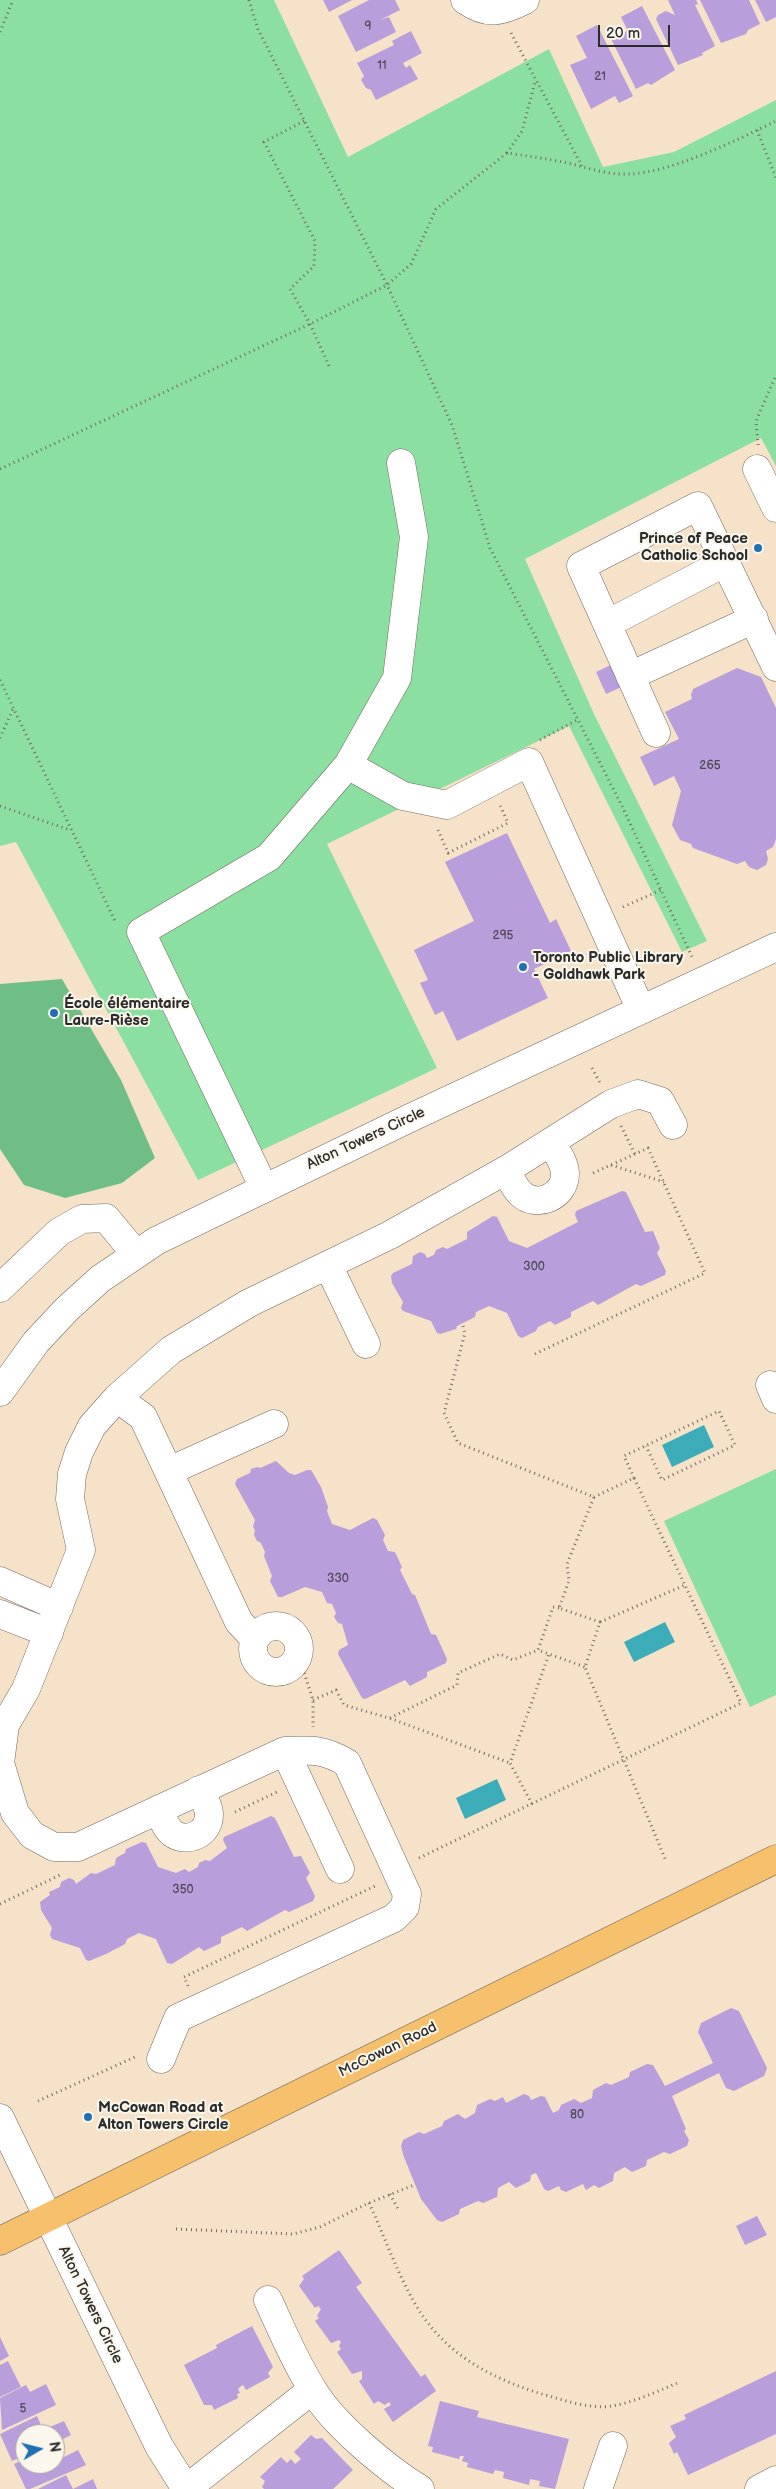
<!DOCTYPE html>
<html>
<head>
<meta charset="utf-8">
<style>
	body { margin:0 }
	#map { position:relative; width:776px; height:2489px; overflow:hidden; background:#f5e2c8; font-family:"Balsamiq Sans",sans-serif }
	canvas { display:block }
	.north { position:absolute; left:15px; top:2424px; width:50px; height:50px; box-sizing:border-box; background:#fbf7ec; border:1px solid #a8a59f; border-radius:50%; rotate:82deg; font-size:14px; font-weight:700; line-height:20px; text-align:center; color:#2b2b2b }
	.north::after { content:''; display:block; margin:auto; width:18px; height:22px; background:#1f6fb2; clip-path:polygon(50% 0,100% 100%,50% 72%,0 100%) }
	.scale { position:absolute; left:598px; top:25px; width:72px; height:22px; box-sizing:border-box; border:2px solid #2b2b2b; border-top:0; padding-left:6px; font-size:15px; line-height:18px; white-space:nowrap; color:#2b2b2b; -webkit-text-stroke:4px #fbf7ec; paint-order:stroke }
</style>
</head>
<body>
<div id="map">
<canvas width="776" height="2489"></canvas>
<div class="north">N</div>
<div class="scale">20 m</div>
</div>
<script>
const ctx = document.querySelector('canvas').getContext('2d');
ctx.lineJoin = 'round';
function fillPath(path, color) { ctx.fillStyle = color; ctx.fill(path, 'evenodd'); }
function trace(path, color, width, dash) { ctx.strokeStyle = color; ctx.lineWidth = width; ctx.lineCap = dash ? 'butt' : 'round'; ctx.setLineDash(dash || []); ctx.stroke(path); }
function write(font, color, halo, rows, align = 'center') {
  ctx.font = font + ' "Balsamiq Sans",sans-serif'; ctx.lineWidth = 4; ctx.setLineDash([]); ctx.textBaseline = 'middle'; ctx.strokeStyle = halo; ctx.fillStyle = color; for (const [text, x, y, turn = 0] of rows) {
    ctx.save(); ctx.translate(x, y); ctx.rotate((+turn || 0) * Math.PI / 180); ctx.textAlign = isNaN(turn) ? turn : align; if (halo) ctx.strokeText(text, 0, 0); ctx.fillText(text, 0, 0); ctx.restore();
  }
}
fillPath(new Path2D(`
	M 0,0 L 274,0 L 348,157 L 549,49 L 603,167 L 674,152 L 776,100 L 776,466 L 761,438 L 525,559 L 594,714 L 707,941 L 682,952 L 569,726 L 327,844 L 437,1068 L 198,1180 L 16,842 L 0,846 Z
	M 776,1469 L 776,1695 L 750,1707 L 664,1521 Z`), '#8bdfa1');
fillPath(new Path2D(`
	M 62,979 L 121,1080 L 155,1158 L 122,1183 L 65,1198 L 24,1185 L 0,1149 L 0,984 Z`), '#70be87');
fillPath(new Path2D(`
	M 704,1425 L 714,1447 L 672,1467 L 662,1445 Z
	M 665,1622 L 675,1642 L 634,1662 L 624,1642 Z
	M 497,1779 L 506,1800 L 465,1819 L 456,1798 Z`), '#3dacb9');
fillPath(new Path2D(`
	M 323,0 L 352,0 L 329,12 Z
	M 369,0 L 395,0 L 400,10 L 380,20 L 389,17 L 396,32 L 356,52 L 338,16 Z
	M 668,0 L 696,0 L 698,4 L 695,5 L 715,46 L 702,53 L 703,55 L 678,65 L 656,19 L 658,15 L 666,11 L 675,15 Z
	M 700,0 L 749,0 L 760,24 L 748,30 L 746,34 L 721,43 Z
	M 755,0 L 776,0 L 776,17 L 766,22 Z
	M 642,6 L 675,70 L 651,85 L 648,83 L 636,89 L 611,39 L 627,31 L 630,38 L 631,37 L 621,17 Z
	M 597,25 L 633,96 L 619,103 L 615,96 L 591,109 L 570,65 L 587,58 L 576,36 Z
	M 411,31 L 422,53 L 403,63 L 406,68 L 410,65 L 418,79 L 376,100 L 371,90 L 366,88 L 361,80 L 364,76 L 357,63 L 394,45 L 392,41 Z
	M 617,662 L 628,684 L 606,694 L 596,672 Z
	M 737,668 L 761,677 L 776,708 L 776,839 L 773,847 L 766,851 L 768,859 L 766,865 L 757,870 L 749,867 L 745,861 L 737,864 L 693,848 L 691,844 L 680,840 L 672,825 L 681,791 L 674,776 L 654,786 L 640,757 L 679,739 L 665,712 L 692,699 L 691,695 L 693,689 Z
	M 507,833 L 550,923 L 556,919 L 571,951 L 534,969 L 548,998 L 457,1041 L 443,1011 L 435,1015 L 420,983 L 428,980 L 414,950 L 474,921 L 445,862 Z
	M 622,1191 L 626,1192 L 645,1232 L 653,1231 L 660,1248 L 657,1253 L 666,1271 L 665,1275 L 641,1286 L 636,1284 L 598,1305 L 593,1301 L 571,1312 L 571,1317 L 555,1325 L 550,1321 L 538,1327 L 536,1331 L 522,1338 L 518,1336 L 507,1313 L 489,1306 L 476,1312 L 475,1317 L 457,1326 L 456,1329 L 440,1334 L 437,1333 L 431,1321 L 403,1311 L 401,1308 L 403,1302 L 392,1283 L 391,1276 L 393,1273 L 412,1264 L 413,1256 L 420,1252 L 425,1254 L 427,1258 L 434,1255 L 436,1250 L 443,1247 L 447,1249 L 467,1239 L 467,1232 L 493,1216 L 497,1217 L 509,1241 L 527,1248 L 578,1222 L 575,1215 L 576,1211 Z
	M 276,1461 L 289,1473 L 295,1475 L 307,1470 L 311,1470 L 321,1487 L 328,1507 L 327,1511 L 332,1524 L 350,1530 L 373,1518 L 377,1520 L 385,1535 L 383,1540 L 388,1551 L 395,1552 L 402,1567 L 400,1570 L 412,1594 L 415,1595 L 431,1634 L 436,1635 L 447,1659 L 446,1663 L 427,1672 L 427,1677 L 410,1686 L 405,1680 L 365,1699 L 362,1698 L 338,1654 L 339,1650 L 348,1645 L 342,1624 L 338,1623 L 334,1617 L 336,1613 L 332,1604 L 327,1603 L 322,1592 L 305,1587 L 282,1597 L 278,1597 L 270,1581 L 272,1576 L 264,1556 L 265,1552 L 261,1543 L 257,1541 L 254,1535 L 255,1531 L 253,1526 L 255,1520 L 235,1484 L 237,1479 L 250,1473 L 251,1469 L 257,1467 L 260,1468 Z
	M 271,1816 L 275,1818 L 294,1857 L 301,1856 L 310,1873 L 306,1878 L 315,1896 L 313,1901 L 289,1912 L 285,1910 L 247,1931 L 242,1927 L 221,1937 L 221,1943 L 204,1951 L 199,1947 L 172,1964 L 167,1963 L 156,1939 L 139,1933 L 127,1939 L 125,1944 L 106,1954 L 89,1961 L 86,1960 L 80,1948 L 52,1939 L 50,1935 L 52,1928 L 41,1910 L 40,1902 L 50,1895 L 49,1892 L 60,1887 L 61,1882 L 69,1878 L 74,1880 L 76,1884 L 91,1873 L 96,1874 L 115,1865 L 116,1858 L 125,1853 L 126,1849 L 142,1842 L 146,1843 L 158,1867 L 176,1873 L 185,1869 L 189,1872 L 198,1867 L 199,1863 L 205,1860 L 210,1861 L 227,1848 L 223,1840 L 224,1837 Z
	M 731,2008 L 739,2011 L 767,2068 L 764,2076 L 734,2091 L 726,2088 L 719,2073 L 672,2096 L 686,2129 L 684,2131 L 689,2140 L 687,2146 L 670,2154 L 664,2152 L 647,2160 L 646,2166 L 632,2172 L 625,2167 L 614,2173 L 613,2181 L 599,2188 L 594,2185 L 586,2190 L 583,2184 L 566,2192 L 561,2190 L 559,2186 L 548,2191 L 544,2189 L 536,2173 L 531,2175 L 530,2181 L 516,2188 L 509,2182 L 498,2188 L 497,2197 L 483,2203 L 478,2201 L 460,2209 L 459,2214 L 442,2222 L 437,2220 L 421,2199 L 404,2157 L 401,2146 L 403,2140 L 419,2132 L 424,2134 L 442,2126 L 444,2121 L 458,2114 L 465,2119 L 475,2113 L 477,2105 L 490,2099 L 495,2101 L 503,2097 L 506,2103 L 524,2094 L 529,2096 L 531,2100 L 541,2096 L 545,2097 L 553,2113 L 559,2110 L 561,2105 L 574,2099 L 581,2103 L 592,2098 L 593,2090 L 606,2083 L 611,2085 L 629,2077 L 630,2072 L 647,2064 L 653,2065 L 665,2086 L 713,2063 L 698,2032 L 701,2023 Z
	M 757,2216 L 767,2235 L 745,2245 L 736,2226 Z
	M 339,2250 L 362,2283 L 356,2287 L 421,2377 L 425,2374 L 436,2391 L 393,2422 L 384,2409 L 391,2405 L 389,2402 L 385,2405 L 378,2401 L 374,2404 L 359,2381 L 362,2379 L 362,2371 L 352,2374 L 337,2352 L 341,2349 L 339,2346 L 341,2342 L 339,2340 L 331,2343 L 315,2321 L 319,2318 L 317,2316 L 321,2309 L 318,2306 L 315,2308 L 299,2286 L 304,2279 L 302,2276 Z
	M 252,2326 L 273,2367 L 268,2373 L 270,2377 L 246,2390 L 243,2385 L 240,2387 L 238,2389 L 240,2393 L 237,2394 L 238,2398 L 214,2410 L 212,2405 L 204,2405 L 184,2365 L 217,2348 L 216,2345 Z
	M 0,2337 L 9,2356 L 0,2361 Z
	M 8,2361 L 21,2387 L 0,2397 L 0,2365 Z
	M 776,2371 L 776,2434 L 688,2475 L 677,2452 L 674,2454 L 669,2443 L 676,2437 L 670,2426 L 686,2419 L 684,2415 Z
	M 46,2384 L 56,2405 L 2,2430 L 0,2398 L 26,2385 L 30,2392 Z
	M 440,2401 L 479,2411 L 477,2417 L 569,2439 L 555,2489 L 539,2486 L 540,2481 L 530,2479 L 529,2485 L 503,2478 L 504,2472 L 495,2470 L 493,2474 L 467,2467 L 468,2463 L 462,2461 L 464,2456 L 460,2456 L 459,2459 L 432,2452 L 433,2447 L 428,2446 Z
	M 37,2416 L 43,2430 L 64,2421 L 71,2435 L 55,2443 L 55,2434 L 25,2434 L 25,2455 L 12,2461 L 0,2434 Z
	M 311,2435 L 316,2439 L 322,2438 L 353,2470 L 333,2489 L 264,2489 L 262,2487 L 265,2481 L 260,2477 L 281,2457 L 287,2463 L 291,2459 L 295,2464 L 301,2459 L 294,2452 Z
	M 78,2450 L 86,2465 L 30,2489 L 26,2489 L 14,2464 L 25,2459 L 25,2464 L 55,2464 L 55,2454 L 58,2460 Z
	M 66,2475 L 73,2489 L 93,2479 L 97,2489 L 38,2489 Z`), '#b89eda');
const minor = new Path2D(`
	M 465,0 C 488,16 501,12 525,0
	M 757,469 L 776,508
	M 607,624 L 726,562
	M 630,676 L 754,619
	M 656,733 L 581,566 L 698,506 L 776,667
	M 348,765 L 403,796 L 447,805 L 529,762 L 641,1010
	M 506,1170 C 510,1177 514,1187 520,1193 C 536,1209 565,1197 565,1174 C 565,1163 557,1152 551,1143
	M 264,1188 L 141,932 L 269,857 L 348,765 L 397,678 L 414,537 L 401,463
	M 328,1265 L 366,1344
	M 0,1288 L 59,1232 L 82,1219 L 106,1218 L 135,1253
	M 770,1385 L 776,1399
	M 0,1392 L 36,1342 L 67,1309 L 100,1279 L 156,1241 L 410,1118 L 776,947
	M 117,1398 L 143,1417 L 239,1622 L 255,1639
	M 169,1471 L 274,1424
	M 0,1581 L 59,1607
	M 0,1614 L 49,1633
	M253 1649a23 23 0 1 1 46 0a23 23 0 1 1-46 0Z
	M 285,1751 L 340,1869
	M 159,1809 C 162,1817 165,1827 172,1833 C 187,1844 209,1834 209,1815 C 209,1806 203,1797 199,1790
	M 161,2059 L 178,2018 L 394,1918 L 405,1907 L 407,1894 L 347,1763 C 324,1749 311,1750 285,1751 L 78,1847 L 54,1847 L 32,1835 L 15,1813 L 0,1763 L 5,1725 L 26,1689 L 81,1550 L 70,1499 L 72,1474 L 79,1452 L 92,1426 L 117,1398 L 171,1350 L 249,1303 L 390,1235 L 506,1170 L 611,1104 L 638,1094 L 660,1101 L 673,1125
	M 0,2118 L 159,2446 L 186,2489
	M 268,2300 C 282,2330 295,2362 313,2390 C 332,2423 387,2469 420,2489
	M 186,2489 L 312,2390
	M 598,2489 L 613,2446
	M 759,2489 L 776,2480`);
const major = new Path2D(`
	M 0,2241 L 776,1859`);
trace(minor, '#726b62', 29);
trace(major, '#726b62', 29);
trace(new Path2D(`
	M 249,0 L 258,29 L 387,285 L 452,425 L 490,548 L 622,806 L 692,957
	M 0,32 L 13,0
	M 511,33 L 582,166
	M 304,121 L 264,142 L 315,241 L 314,266 L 290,289 L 310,324 L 330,368
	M 757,130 L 776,178
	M 507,153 L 522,131 L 535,82
	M 758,445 L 756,421 L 776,375
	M 0,469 L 310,324 L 387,285 L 411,264 L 436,209 L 507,153 C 528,156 548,159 568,163 C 588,168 608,175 628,174 C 671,173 737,140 776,121
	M 0,680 L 116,923
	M 0,738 L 13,709
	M 540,740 L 577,720
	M 0,806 L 70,830
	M 438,830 L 448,853 L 508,823 L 500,805
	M 623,907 L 661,890
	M 592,1068 L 600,1083
	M 621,1126 L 635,1154
	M 611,1165 L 664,1182
	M 463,1326 L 465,1333 L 444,1413 L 458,1443 L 594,1497 L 567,1564 L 569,1581 L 559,1608 L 600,1622 L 585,1667 L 666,1861
	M 535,1354 L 705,1273 L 648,1148 L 591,1174
	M 634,1478 L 624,1456 L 719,1411 L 735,1445 L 662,1480 L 646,1446
	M 559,1608 L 553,1607 L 538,1650 L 585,1667
	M 600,1622 L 685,1585
	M 298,1654 L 313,1700 L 313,1727
	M 313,1700 L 336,1690 L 344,1705 L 389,1718 L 510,1763
	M 390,1718 L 457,1685 L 458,1673 L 500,1654 L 513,1660 L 538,1650
	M 532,1804 L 510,1763 L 549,1654
	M 235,1812 L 277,1792
	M 419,1858 L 741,1703 L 634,1478 L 594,1497
	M 0,1904 L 62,1874
	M 188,1986 L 184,1977 L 375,1886
	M 38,2101 L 135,2057
	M 390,2194 L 398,2209
	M 369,2203 C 384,2235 396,2270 413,2300 C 443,2356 497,2382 556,2398 C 573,2403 594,2409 612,2406 C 635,2402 658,2391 680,2382
	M 176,2229 L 293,2234 L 320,2227 L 369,2203 L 414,2185`), '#726b62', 3, [1, 4]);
trace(minor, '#fff', 28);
trace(major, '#f7c06c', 28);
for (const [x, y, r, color] of [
	[758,548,5,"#1f6fb2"],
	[523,967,5,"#1f6fb2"],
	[54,1013,5,"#1f6fb2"],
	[88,2117,5,"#1f6fb2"]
]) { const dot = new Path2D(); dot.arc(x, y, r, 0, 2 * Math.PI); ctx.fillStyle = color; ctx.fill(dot); trace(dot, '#fbf7ec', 2); }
write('12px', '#4e4857', null, [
	["9",368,27],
	["11",382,66],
	["21",600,77],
	["265",710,766],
	["295",503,936],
	["300",534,1267],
	["330",338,1579],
	["350",183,1890],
	["80",577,2115],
	["5",23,2409]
]);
write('bold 15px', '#2b2b2b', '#fbf7ec', [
	["Prince of Peace",748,539,"right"],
	["Catholic School",748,556,"right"],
	["Toronto Public Library",533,958],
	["- Goldhawk Park",533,975],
	["École élémentaire",64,1004],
	["Laure-Rièse",64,1021],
	["McCowan Road at",98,2108],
	["Alton Towers Circle",98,2125]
], 'left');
write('15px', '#2b2b2b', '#fbf7ec', [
	["Alton Towers Circle",366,1139,-25],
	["McCowan Road",388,2050,-26],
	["Alton Towers Circle",90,2305,64]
]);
</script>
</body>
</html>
